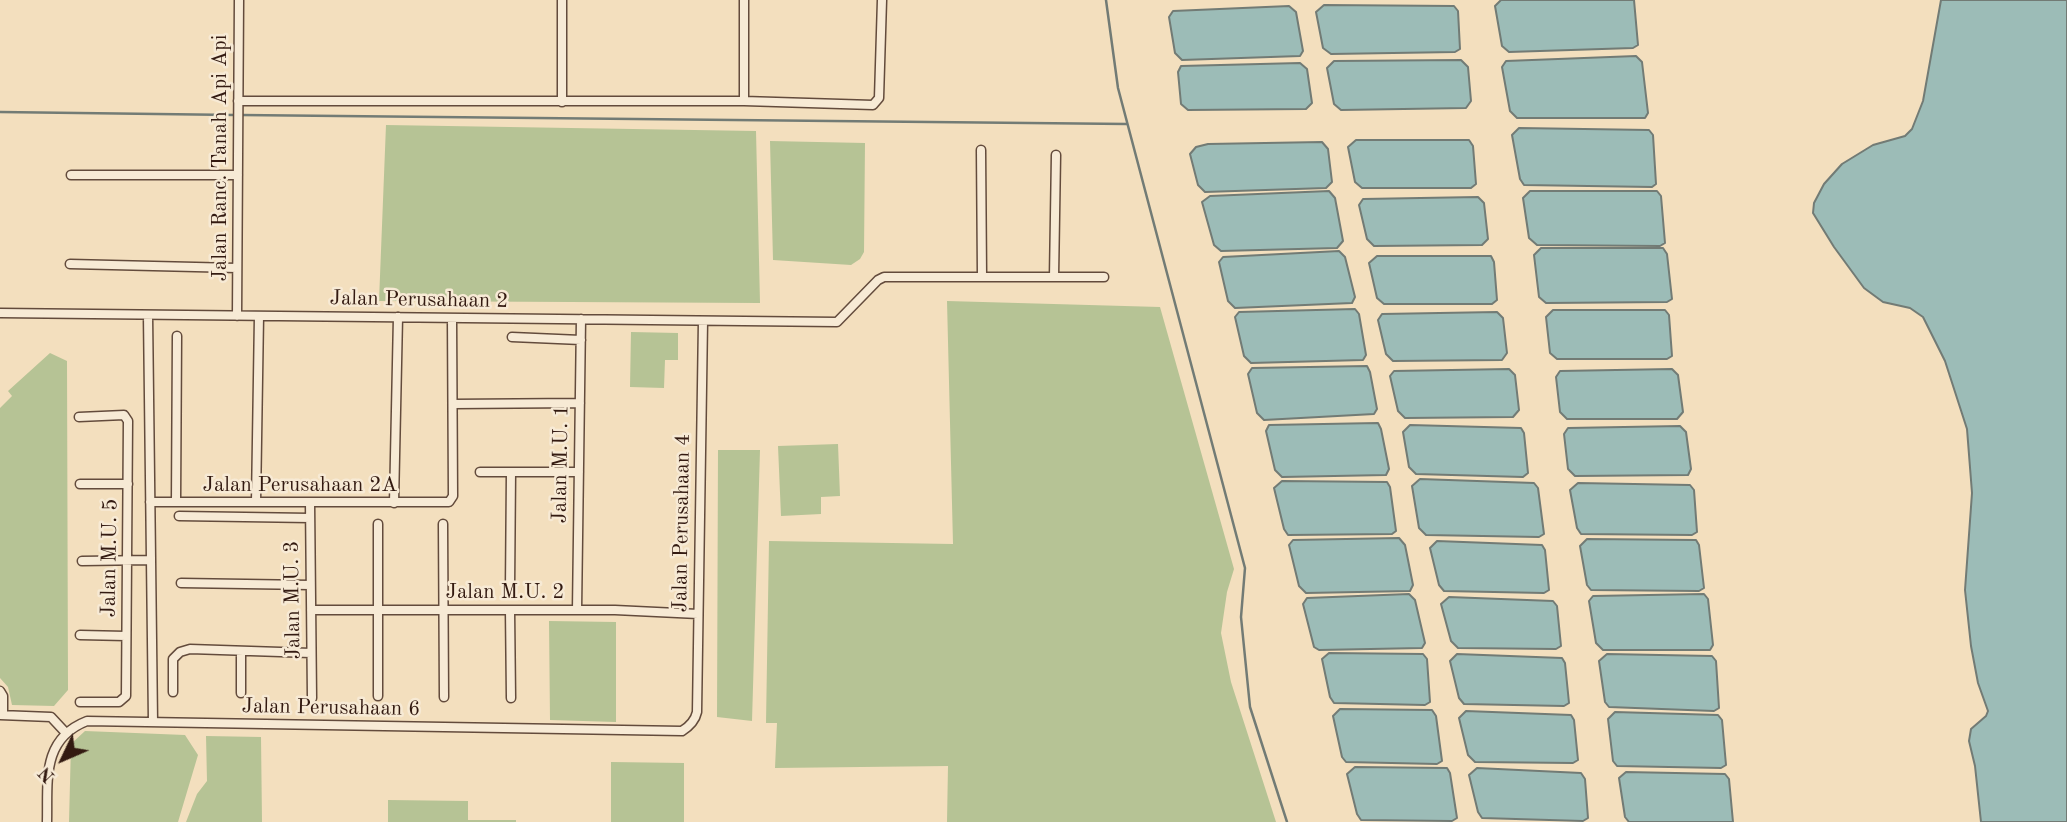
<!DOCTYPE html>
<html>
<head>
<meta charset="utf-8">
<style>
	body { margin:0 }
	#map { position:relative; width:2067px; height:822px; overflow:hidden; background:#f3dfbe; font-family:"Old Standard TT",serif }
	canvas { display:block }
	.north { position:absolute; left:28px; top:724px; width:70px; height:70px; -webkit-text-stroke:5px #f7ead5; paint-order:stroke; rotate:226deg; font-size:19px; font-weight:700; line-height:28px; text-align:center; color:#331a11 }
	.north::after { content:''; display:block; margin:auto; width:24px; height:32px; background:#331a11; clip-path:polygon(50% 0,100% 100%,50% 72%,0 100%) }
</style>
</head>
<body>
<div id="map">
<canvas width="2067" height="822"></canvas>
<div class="north">N</div>
</div>
<script>
const ctx = document.querySelector('canvas').getContext('2d');
ctx.lineJoin = 'round';
function fillPath(path, color) { ctx.fillStyle = color; ctx.fill(path, 'evenodd'); }
function trace(path, color, width, dash) { ctx.strokeStyle = color; ctx.lineWidth = width; ctx.lineCap = dash ? 'butt' : 'round'; ctx.setLineDash(dash || []); ctx.stroke(path); }
function write(font, color, halo, rows, align = 'center') {
  ctx.font = font + ' "Old Standard TT",serif'; ctx.lineWidth = 5; ctx.setLineDash([]); ctx.textBaseline = 'middle'; ctx.strokeStyle = halo; ctx.fillStyle = color; for (const [text, x, y, turn = 0] of rows) {
    ctx.save(); ctx.translate(x, y); ctx.rotate((+turn || 0) * Math.PI / 180); ctx.textAlign = isNaN(turn) ? turn : align; if (halo) ctx.strokeText(text, 0, 0); ctx.fillText(text, 0, 0); ctx.restore();
  }
}
fillPath(new Path2D(`
	M 386,125 L 756,131 L 760,303 L 379,301 Z
	M 770,141 L 865,143 L 864,252 L 860,259 L 851,265 L 773,260 Z
	M 947,301 L 1160,307 L 1234,569 L 1227,592 L 1221,633 L 1231,682 L 1276,822 L 947,822 L 948,766 L 775,768 L 777,723 L 766,723 L 769,541 L 953,544 Z
	M 631,332 L 678,333 L 678,360 L 665,360 L 664,388 L 630,387 Z
	M 50,353 L 67,361 L 68,690 L 54,706 L 12,705 L 8,687 L 0,678 L 0,408 L 12,396 L 8,391 Z
	M 838,444 L 840,496 L 821,497 L 821,514 L 781,516 L 778,446 Z
	M 718,450 L 760,450 L 752,721 L 717,717 Z
	M 549,621 L 616,622 L 616,722 L 550,720 Z
	M 85,731 L 185,735 L 198,755 L 178,822 L 69,822 L 71,744 Z
	M 206,736 L 261,737 L 262,822 L 186,822 L 197,794 L 207,781 Z
	M 611,762 L 684,763 L 684,822 L 611,822 Z
	M 388,800 L 468,801 L 468,820 L 516,820 L 516,822 L 388,822 Z`), '#b6c395');
const water = new Path2D(`
	M 1501,0 L 1634,0 L 1638,45 L 1633,48 L 1509,52 L 1502,46 L 1495,6 Z
	M 1941,0 L 2067,0 L 2067,822 L 1981,822 L 1975,766 L 1969,741 L 1971,729 L 1986,716 L 1988,711 L 1978,683 L 1971,646 L 1965,590 L 1972,493 L 1967,429 L 1945,361 L 1923,317 L 1910,308 L 1883,302 L 1864,288 L 1834,247 L 1813,213 L 1814,203 L 1824,184 L 1842,164 L 1873,145 L 1905,136 L 1912,129 L 1923,101 Z
	M 1324,5 L 1454,6 L 1458,11 L 1460,49 L 1455,52 L 1331,54 L 1323,48 L 1316,12 Z
	M 1289,6 L 1296,12 L 1303,51 L 1300,56 L 1182,60 L 1175,53 L 1169,17 L 1173,11 Z
	M 1636,56 L 1642,62 L 1648,113 L 1645,118 L 1517,118 L 1510,111 L 1502,67 L 1506,61 Z
	M 1461,60 L 1468,67 L 1471,101 L 1466,108 L 1341,110 L 1334,104 L 1327,68 L 1334,61 Z
	M 1300,63 L 1307,69 L 1312,103 L 1306,109 L 1188,110 L 1181,104 L 1178,72 L 1181,66 Z
	M 1519,128 L 1649,130 L 1653,135 L 1656,184 L 1652,187 L 1524,185 L 1520,179 L 1512,135 Z
	M 1356,140 L 1469,140 L 1473,146 L 1476,184 L 1471,188 L 1362,188 L 1355,182 L 1348,147 Z
	M 1322,142 L 1328,149 L 1332,182 L 1326,188 L 1205,192 L 1198,185 L 1190,154 L 1196,147 L 1208,144 Z
	M 1329,191 L 1335,198 L 1343,241 L 1337,248 L 1221,251 L 1214,245 L 1202,202 L 1210,196 Z
	M 1530,191 L 1657,191 L 1661,196 L 1665,243 L 1660,246 L 1537,245 L 1529,238 L 1523,198 Z
	M 1478,197 L 1484,203 L 1488,239 L 1482,245 L 1374,246 L 1367,239 L 1359,205 L 1363,199 Z
	M 1541,248 L 1663,248 L 1667,254 L 1672,299 L 1667,302 L 1546,303 L 1539,297 L 1534,255 Z
	M 1339,251 L 1345,257 L 1355,297 L 1352,303 L 1235,308 L 1228,301 L 1219,262 L 1223,257 Z
	M 1377,256 L 1491,256 L 1494,262 L 1497,300 L 1492,304 L 1384,304 L 1377,298 L 1369,263 Z
	M 1355,309 L 1359,314 L 1366,355 L 1363,360 L 1251,363 L 1244,356 L 1235,317 L 1239,312 Z
	M 1553,310 L 1665,310 L 1669,315 L 1672,356 L 1667,359 L 1557,359 L 1550,353 L 1546,317 Z
	M 1497,312 L 1503,318 L 1507,353 L 1502,360 L 1393,361 L 1386,354 L 1378,320 L 1382,314 Z
	M 1367,366 L 1370,372 L 1377,409 L 1374,414 L 1264,420 L 1257,413 L 1248,374 L 1252,368 Z
	M 1509,369 L 1515,375 L 1519,410 L 1513,417 L 1405,418 L 1398,411 L 1390,376 L 1394,371 Z
	M 1672,369 L 1678,375 L 1683,412 L 1677,419 L 1567,419 L 1560,412 L 1556,377 L 1560,371 Z
	M 1378,423 L 1381,429 L 1389,469 L 1386,475 L 1282,477 L 1275,470 L 1266,431 L 1269,425 Z
	M 1410,425 L 1521,428 L 1524,433 L 1528,473 L 1523,477 L 1416,474 L 1409,467 L 1403,432 Z
	M 1680,426 L 1686,432 L 1691,469 L 1688,475 L 1575,476 L 1568,469 L 1564,434 L 1568,428 Z
	M 1420,479 L 1534,483 L 1538,488 L 1544,534 L 1539,537 L 1426,535 L 1419,528 L 1412,486 Z
	M 1282,481 L 1387,482 L 1390,487 L 1396,531 L 1392,534 L 1288,535 L 1284,529 L 1274,488 Z
	M 1578,483 L 1690,485 L 1694,490 L 1697,532 L 1692,535 L 1581,534 L 1577,528 L 1570,490 Z
	M 1399,538 L 1405,545 L 1413,585 L 1410,591 L 1306,593 L 1299,586 L 1289,545 L 1293,540 Z
	M 1587,539 L 1696,540 L 1699,545 L 1704,588 L 1699,591 L 1591,590 L 1587,585 L 1580,546 Z
	M 1437,541 L 1542,545 L 1545,550 L 1549,590 L 1544,593 L 1444,591 L 1439,585 L 1430,548 Z
	M 1409,594 L 1415,600 L 1425,643 L 1422,648 L 1319,650 L 1314,647 L 1303,604 L 1307,598 Z
	M 1704,594 L 1708,599 L 1713,645 L 1710,650 L 1603,650 L 1596,643 L 1589,601 L 1593,596 Z
	M 1449,597 L 1553,601 L 1557,606 L 1561,646 L 1556,649 L 1458,648 L 1451,641 L 1441,604 Z
	M 1329,653 L 1423,654 L 1427,659 L 1430,702 L 1425,705 L 1334,703 L 1330,697 L 1322,659 Z
	M 1457,654 L 1562,658 L 1565,663 L 1569,703 L 1564,706 L 1464,704 L 1459,698 L 1450,661 Z
	M 1607,654 L 1712,656 L 1716,661 L 1719,708 L 1714,711 L 1609,707 L 1605,702 L 1599,661 Z
	M 1340,709 L 1432,710 L 1436,716 L 1442,761 L 1437,764 L 1346,762 L 1342,757 L 1333,716 Z
	M 1466,711 L 1571,715 L 1574,720 L 1578,760 L 1573,763 L 1475,762 L 1468,755 L 1459,718 Z
	M 1615,712 L 1718,715 L 1722,720 L 1726,765 L 1721,768 L 1617,766 L 1613,761 L 1608,719 Z
	M 1355,767 L 1447,768 L 1450,773 L 1457,818 L 1452,821 L 1361,820 L 1357,814 L 1347,774 Z
	M 1477,768 L 1581,773 L 1585,779 L 1588,818 L 1583,821 L 1482,818 L 1478,812 L 1469,775 Z
	M 1626,772 L 1725,774 L 1729,779 L 1733,822 L 1629,822 L 1625,817 L 1619,778 Z`);
fillPath(water, '#9cbcb7');
trace(water, '#727b75', 2);
trace(new Path2D(`
	M 1106,0 L 1118,88 L 1245,568 L 1241,617 L 1250,707 L 1287,822
	M 0,112 L 235,115
	M 241,115 L 1127,124`), '#727b75', 2.5);
const minor = new Path2D(`
	M 562,0 L 562,102
	M 744,0 L 744,101
	M 238,101 L 744,101 L 873,105 L 879,98 L 882,0
	M 981,150 L 982,276
	M 71,175 L 238,175
	M 70,264 L 237,268
	M 1054,277 L 1056,155
	M 0,313 L 837,322 L 878,280 L 884,277 L 1104,277
	M 148,315 L 153,722
	M 237,316 L 239,0
	M 512,337 L 581,340
	M 453,404 L 580,403
	M 79,417 L 124,415 L 128,421 L 126,696 L 119,702 L 80,702
	M 480,472 L 579,472
	M 80,484 L 128,484
	M 150,502 L 449,502 L 453,496 L 452,318
	M 176,502 L 177,336
	M 256,502 L 259,316
	M 310,502 L 312,698
	M 394,503 L 398,317
	M 179,516 L 310,518
	M 378,524 L 378,696
	M 443,524 L 444,697
	M 82,561 L 151,560
	M 181,583 L 310,585
	M 510,589 L 511,472
	M 311,610 L 615,610 L 698,614
	M 510,610 L 511,698
	M 577,610 L 581,319
	M 80,635 L 126,636
	M 241,651 L 241,693
	M 0,691 L 3,696 L 3,715
	M 173,692 L 173,659 L 180,652 L 190,649 L 311,653
	M 0,715 L 51,717 L 65,732
	M 47,822 C 48,781 41,739 87,721 L 682,731 C 690,726 695,721 697,712 L 703,321`);
trace(minor, '#634b3c', 11);
trace(minor, '#f7ead5', 8);
write('21px', '#331a11', '#f7ead5', [
	["Jalan Ranc. Tanah Api Api",220,158,-90],
	["Jalan Perusahaan 2",419,300,1],
	["Jalan M.U. 1",561,464,-89],
	["Jalan Perusahaan 2A",300,485],
	["Jalan Perusahaan 4",682,523,-89],
	["Jalan M.U. 5",110,558,-89],
	["Jalan M.U. 2",505,592],
	["Jalan M.U. 3",293,600,-91],
	["Jalan Perusahaan 6",331,708,1]
]);
</script>
</body>
</html>
